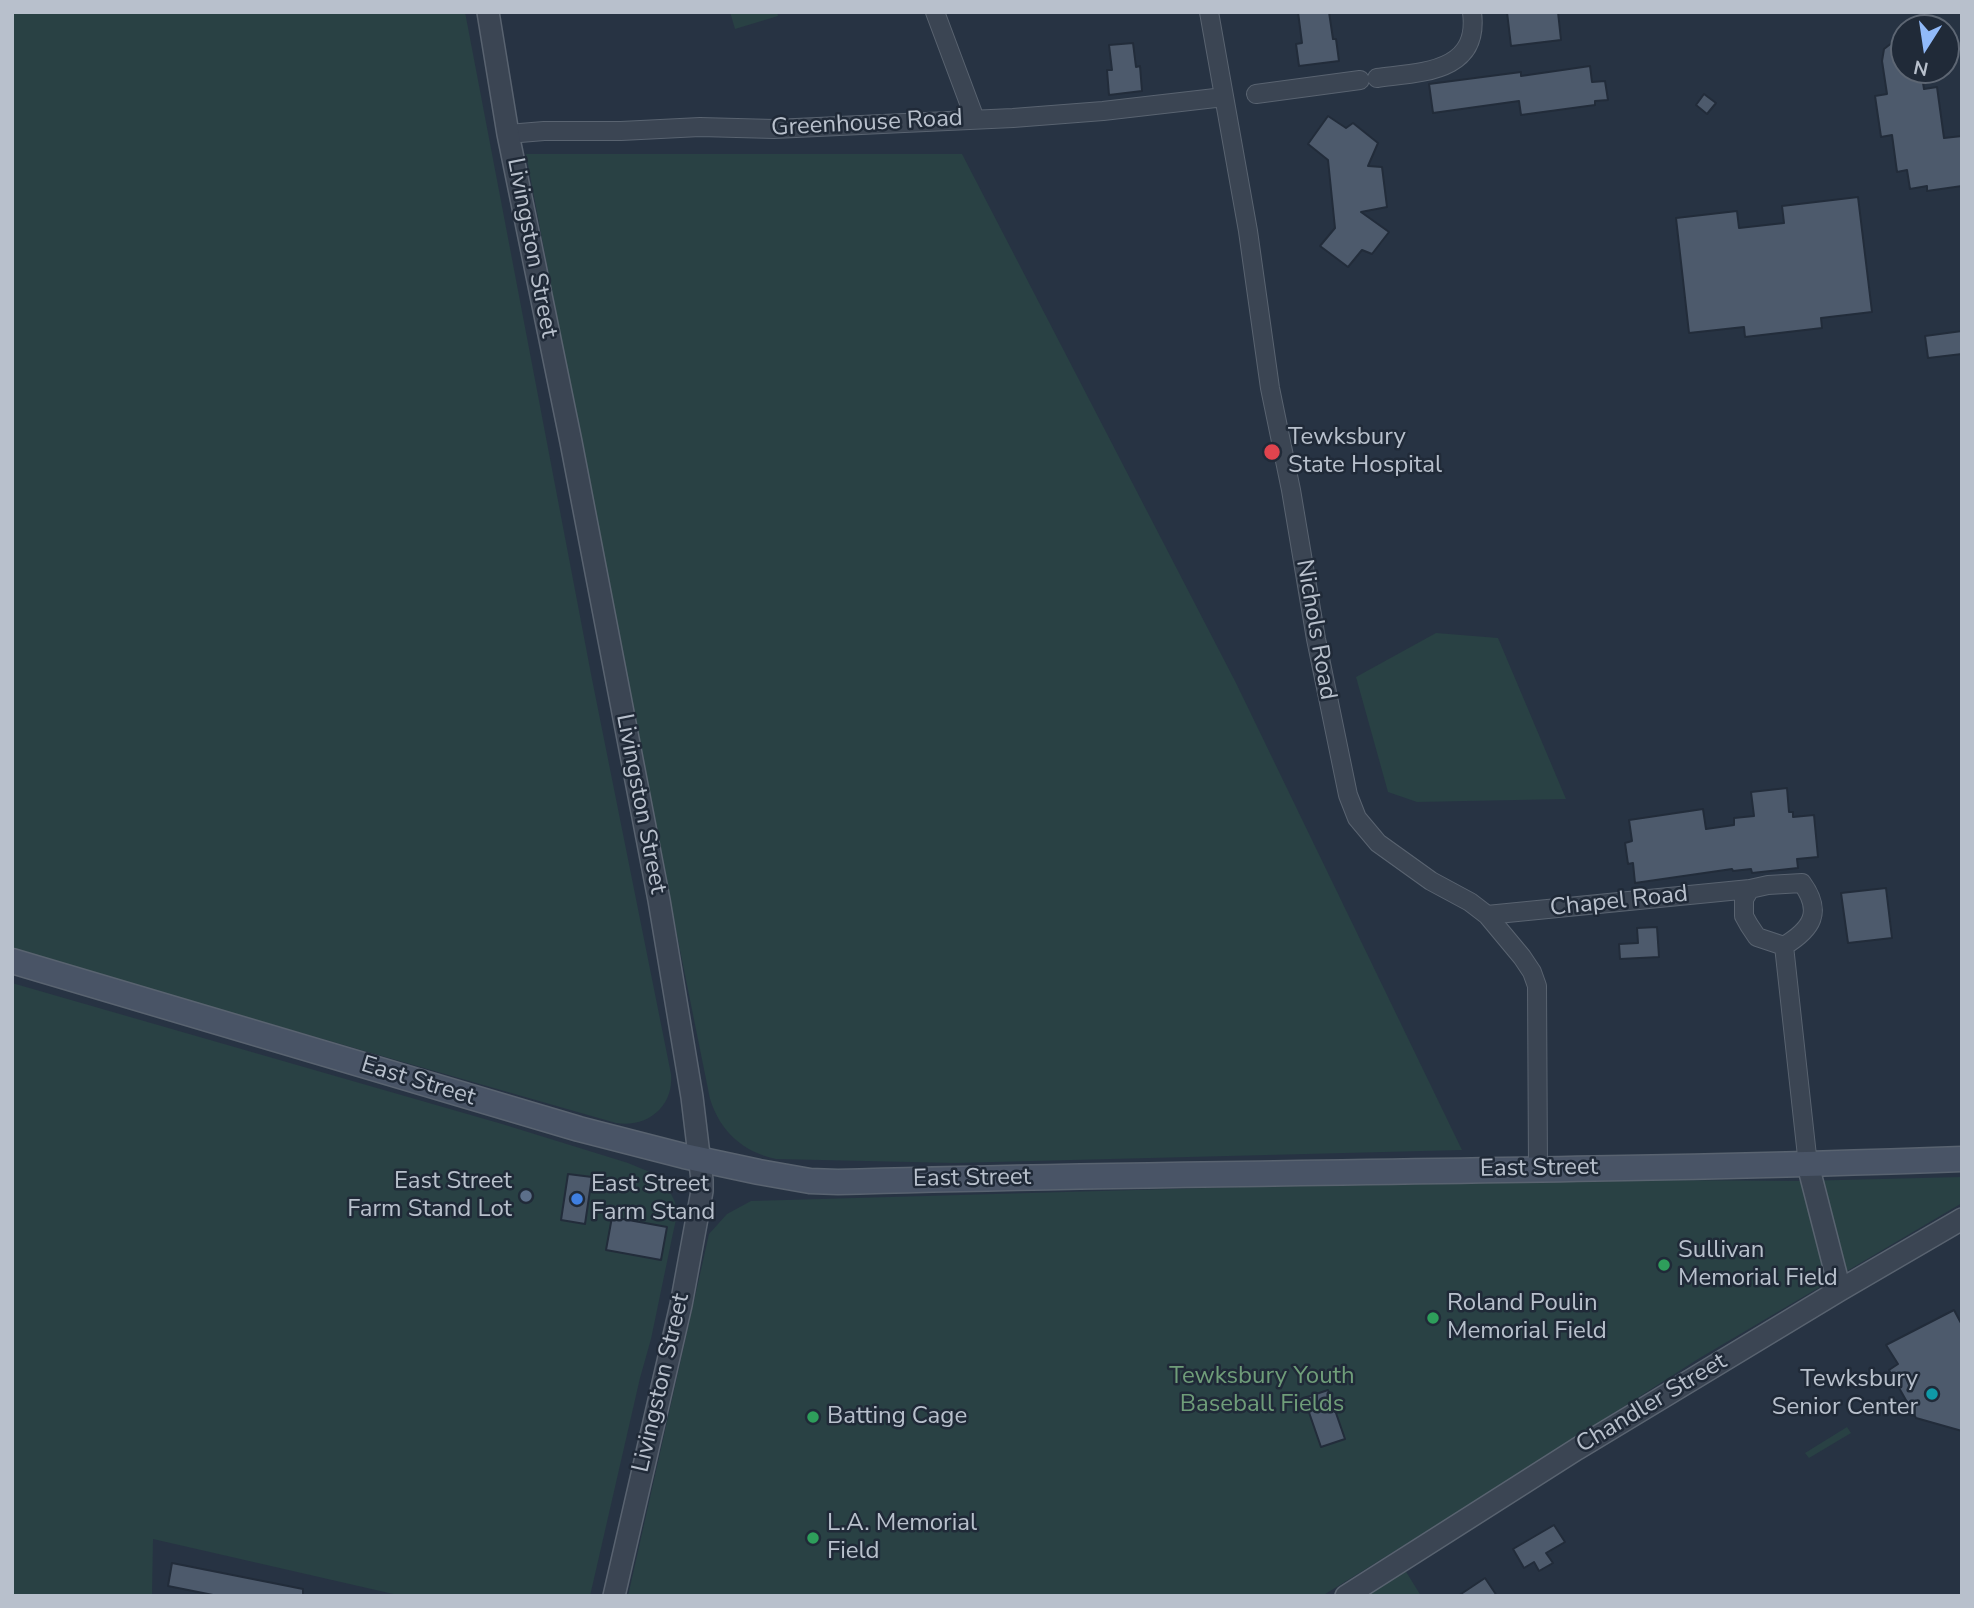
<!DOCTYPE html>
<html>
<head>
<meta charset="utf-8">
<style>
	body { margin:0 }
	#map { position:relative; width:1974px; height:1608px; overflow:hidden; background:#273343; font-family:"Nunito Sans",sans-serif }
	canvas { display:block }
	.frame { position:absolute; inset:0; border:14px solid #b8c0cc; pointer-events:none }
	.north { position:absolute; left:1890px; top:14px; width:70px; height:70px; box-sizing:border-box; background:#202a38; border:2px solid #5d6673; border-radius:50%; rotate:192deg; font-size:19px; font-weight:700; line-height:28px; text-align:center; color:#b8c0cc }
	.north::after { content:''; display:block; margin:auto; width:24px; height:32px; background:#91baf9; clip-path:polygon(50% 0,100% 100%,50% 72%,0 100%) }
</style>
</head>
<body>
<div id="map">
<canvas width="1974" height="1608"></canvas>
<div class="frame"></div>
<div class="north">N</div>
</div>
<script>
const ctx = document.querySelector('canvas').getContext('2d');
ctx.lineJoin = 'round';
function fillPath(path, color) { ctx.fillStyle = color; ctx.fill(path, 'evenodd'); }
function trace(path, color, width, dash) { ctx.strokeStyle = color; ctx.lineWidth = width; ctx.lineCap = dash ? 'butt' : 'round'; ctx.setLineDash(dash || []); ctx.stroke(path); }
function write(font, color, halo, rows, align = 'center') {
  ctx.font = font + ' "Nunito Sans",sans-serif'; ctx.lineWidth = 5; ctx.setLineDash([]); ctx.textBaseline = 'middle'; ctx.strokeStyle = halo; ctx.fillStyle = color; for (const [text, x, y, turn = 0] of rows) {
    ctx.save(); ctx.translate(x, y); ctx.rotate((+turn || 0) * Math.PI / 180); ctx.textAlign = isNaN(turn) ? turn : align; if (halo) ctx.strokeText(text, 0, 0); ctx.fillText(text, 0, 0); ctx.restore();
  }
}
fillPath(new Path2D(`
	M 12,12 L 465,12 L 591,674 L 671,1074 C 674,1107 647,1128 616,1123 L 12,950 Z
	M 730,12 L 777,12 L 778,16 L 735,29 Z
	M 526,154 L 962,154 L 1236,683 L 1462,1150 L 955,1163 L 776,1159 C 743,1152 720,1131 710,1099 L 623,667 Z
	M 1436,633 L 1498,638 L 1566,799 L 1417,802 L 1388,792 L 1356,677 Z
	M 12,983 L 502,1124 L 628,1163 L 657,1175 L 665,1182 L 675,1202 L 677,1215 L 673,1233 L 651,1339 L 640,1378 L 590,1596 L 402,1596 L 153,1539 L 152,1596 L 12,1596 Z
	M 1962,1177 L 1962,1203 L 1698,1359 L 1500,1486 L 1322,1596 L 628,1596 L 709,1234 L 727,1214 L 751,1201 L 1519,1179 L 1800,1181 Z
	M 1847,1427 L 1851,1433 L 1809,1458 L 1805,1453 Z
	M 1405,1570 L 1421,1596 L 1365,1596 Z`), '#294144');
const building = new Path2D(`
	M 1298,12 L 1329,12 L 1333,39 L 1336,39 L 1339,61 L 1299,66 L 1296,44 L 1302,43 Z
	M 1507,12 L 1558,12 L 1561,40 L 1511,46 Z
	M 1904,40 L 1904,70 L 1921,70 L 1924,89 L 1937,87 L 1944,138 L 1962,136 L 1962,186 L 1927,191 L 1927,186 L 1910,189 L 1907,170 L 1897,172 L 1892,135 L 1881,137 L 1875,96 L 1887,94 L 1882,61 L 1884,49 L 1893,42 Z
	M 1133,43 L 1136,67 L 1140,66 L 1142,91 L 1109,95 L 1107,70 L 1112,70 L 1109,45 Z
	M 1590,66 L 1592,82 L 1605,81 L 1608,100 L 1595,101 L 1595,105 L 1521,115 L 1519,101 L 1433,113 L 1429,84 L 1521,72 L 1521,76 Z
	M 1704,94 L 1716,103 L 1707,114 L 1696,105 Z
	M 1328,116 L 1346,128 L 1353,123 L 1378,143 L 1368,166 L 1382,167 L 1387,207 L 1361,212 L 1389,232 L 1372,254 L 1362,250 L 1348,267 L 1320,246 L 1335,228 L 1328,160 L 1308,144 Z
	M 1858,197 L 1872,312 L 1821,318 L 1822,328 L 1745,337 L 1744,327 L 1689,333 L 1676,218 L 1737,211 L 1739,228 L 1784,223 L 1782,206 Z
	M 1962,331 L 1962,354 L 1928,358 L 1925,336 Z
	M 1787,788 L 1789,812 L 1793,812 L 1793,817 L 1814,815 L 1818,857 L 1797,859 L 1798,868 L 1752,873 L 1751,869 L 1733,871 L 1732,869 L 1635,883 L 1633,863 L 1628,864 L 1625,843 L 1632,841 L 1629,820 L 1703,809 L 1706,829 L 1734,825 L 1734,818 L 1754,816 L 1751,792 Z
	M 1886,888 L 1892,938 L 1848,943 L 1841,893 Z
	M 1657,927 L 1659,957 L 1620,959 L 1619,944 L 1638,943 L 1637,928 Z
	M 568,1174 L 592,1177 L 585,1224 L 561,1220 Z
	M 612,1217 L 667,1227 L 661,1260 L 606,1250 Z
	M 1954,1310 L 1962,1325 L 1962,1431 L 1916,1418 L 1889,1370 L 1898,1364 L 1886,1345 Z
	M 1328,1390 L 1345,1439 L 1321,1447 L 1304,1398 Z
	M 1554,1525 L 1565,1542 L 1546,1553 L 1553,1563 L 1539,1571 L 1534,1562 L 1524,1568 L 1513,1549 Z
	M 172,1563 L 303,1589 L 303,1596 L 218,1596 L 168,1586 Z
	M 1485,1578 L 1497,1596 L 1458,1596 Z`);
fillPath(building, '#4d5a6c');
trace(building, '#222c3a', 2);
const minor = new Path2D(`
	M 935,12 L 975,119
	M 1209,12 L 1248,231 L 1270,388 L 1291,490 L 1316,639 L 1348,795 L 1357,818 L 1378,843 L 1431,881 L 1470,902 L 1487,915 L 1522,957 L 1532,972 L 1537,986 L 1538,1169
	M 1377,78 C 1421,72 1480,73 1472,12
	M 1256,94 L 1360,80
	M 508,134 L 544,131 L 621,131 L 700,127 L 774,129 L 1013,118 L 1103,111 L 1224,97
	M 1487,915 L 1750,889
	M 1784,946 L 1757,937 L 1749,925 L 1744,916 L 1744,899 L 1750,889 L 1768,885 L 1802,883 C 1823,912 1812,929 1784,946 L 1808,1165`);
const tertiary = new Path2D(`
	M 488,12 L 508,134 L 571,442 L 659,900 L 692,1097 L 702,1180 L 702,1191 L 681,1305 L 614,1596
	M 1808,1165 L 1840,1290
	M 1346,1596 L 1577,1449 L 1840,1290 L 1962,1219`);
const secondary = new Path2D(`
	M 12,961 L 579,1129 L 684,1156 L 759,1172 L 810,1181 L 838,1182 C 1213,1171 1587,1173 1962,1159`);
trace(minor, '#596370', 20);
trace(tertiary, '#596370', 24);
trace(secondary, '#596370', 27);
trace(minor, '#3b4553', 18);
trace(tertiary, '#3b4553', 21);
trace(secondary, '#495466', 24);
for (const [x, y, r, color] of [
	[1272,452,9,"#e0444e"],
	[526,1196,7,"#5c6f8a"],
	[577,1199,7,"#3f7fe0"],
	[1664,1265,7,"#2e9e5b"],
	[1433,1318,7,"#2e9e5b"],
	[1932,1394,7,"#0f9aa8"],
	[813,1417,7,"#2e9e5b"],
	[813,1538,7,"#2e9e5b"]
]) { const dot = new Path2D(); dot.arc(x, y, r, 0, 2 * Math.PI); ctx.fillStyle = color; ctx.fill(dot); trace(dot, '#202a38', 2.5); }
write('24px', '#b8c0cc', '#202a38', [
	["Greenhouse Road",867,124,-3],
	["Livingston Street",531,248,79],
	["Nichols Road",1315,630,80],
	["Livingston Street",640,804,79],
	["Chapel Road",1619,902,-6],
	["East Street",418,1082,17],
	["East Street",1539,1169,-1],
	["East Street",972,1179,-1],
	["Livingston Street",662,1383,-77],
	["Chandler Street",1652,1404,-31]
]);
write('24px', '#b8c0cc', '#202a38', [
	["Tewksbury",1288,438],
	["State Hospital",1288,466],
	["East Street",512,1182,"right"],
	["Farm Stand Lot",512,1210,"right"],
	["East Street",591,1185],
	["Farm Stand",591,1213],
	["Sullivan",1678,1251],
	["Memorial Field",1678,1279],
	["Roland Poulin",1447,1304],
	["Memorial Field",1447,1332],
	["Tewksbury",1918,1380,"right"],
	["Senior Center",1918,1408,"right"],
	["Batting Cage",827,1417],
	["L.A. Memorial",827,1524],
	["Field",827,1552]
], 'left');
write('24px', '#6f9d79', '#202a38', [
	["Tewksbury Youth",1262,1377],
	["Baseball Fields",1262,1405]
]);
</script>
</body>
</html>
